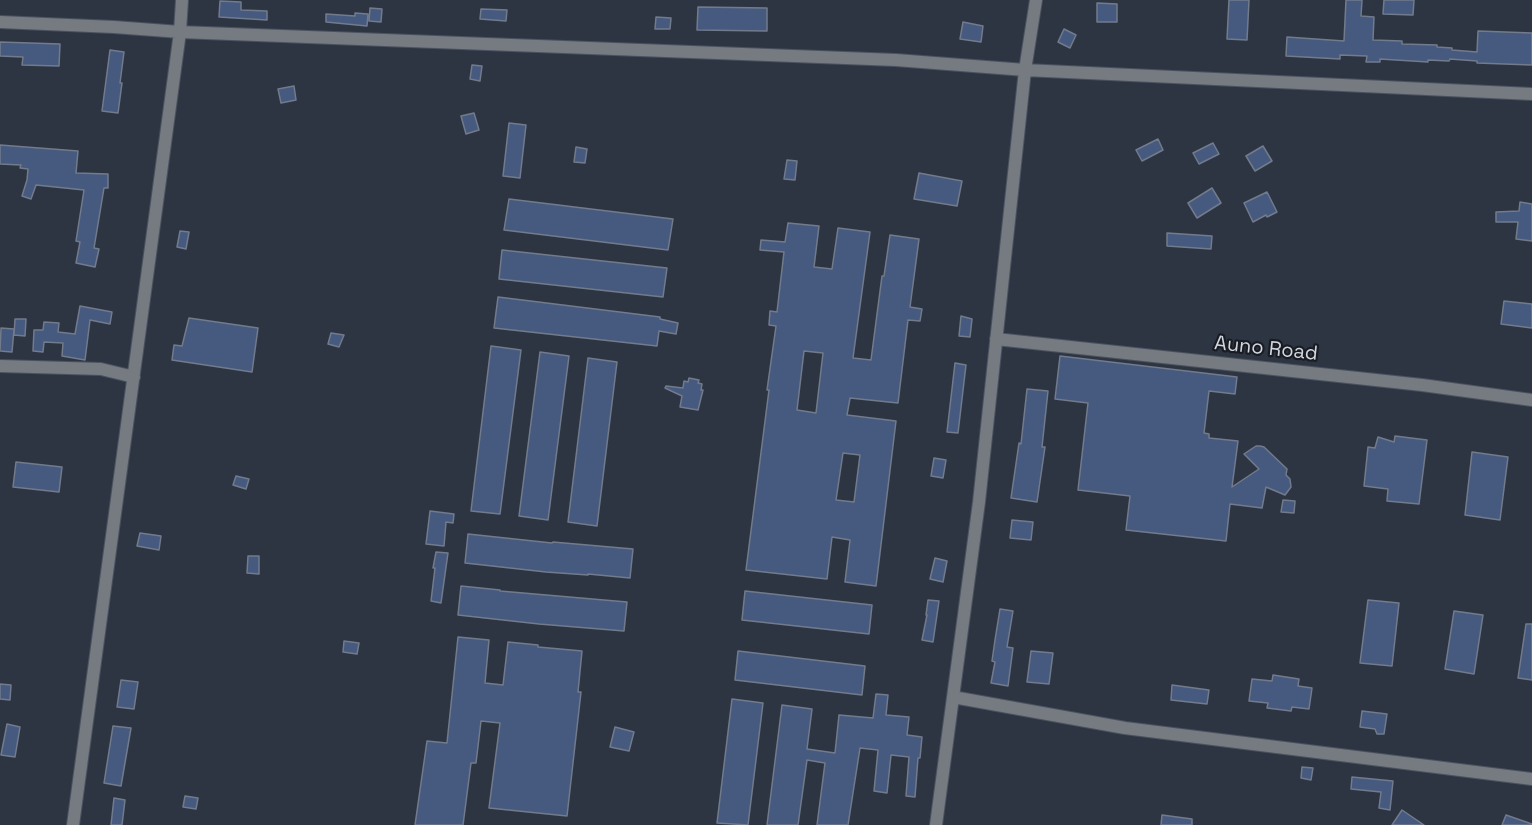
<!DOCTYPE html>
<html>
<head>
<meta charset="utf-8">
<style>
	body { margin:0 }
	canvas { display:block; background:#2d3543 }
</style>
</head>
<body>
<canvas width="1532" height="825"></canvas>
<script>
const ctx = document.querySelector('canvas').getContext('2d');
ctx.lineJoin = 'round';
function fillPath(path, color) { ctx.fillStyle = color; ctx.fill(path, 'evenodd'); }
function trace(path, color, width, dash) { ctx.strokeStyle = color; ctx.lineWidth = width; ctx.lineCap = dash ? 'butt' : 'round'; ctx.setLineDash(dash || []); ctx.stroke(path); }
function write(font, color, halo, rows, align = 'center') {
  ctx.font = font + ' "Space Grotesk",sans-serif'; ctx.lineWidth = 4.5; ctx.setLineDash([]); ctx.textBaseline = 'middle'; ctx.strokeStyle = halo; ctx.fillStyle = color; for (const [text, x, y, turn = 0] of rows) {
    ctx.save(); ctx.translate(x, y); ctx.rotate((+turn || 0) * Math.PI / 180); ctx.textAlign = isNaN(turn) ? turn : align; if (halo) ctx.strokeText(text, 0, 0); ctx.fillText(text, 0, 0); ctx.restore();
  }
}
const building = new Path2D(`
	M 1229,0 L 1249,0 L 1247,40 L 1227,39 Z
	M 1346,0 L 1362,0 L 1361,16 L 1374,17 L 1373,40 L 1402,41 L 1402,44 L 1437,45 L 1437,47 L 1452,48 L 1452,50 L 1477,52 L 1478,31 L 1532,33 L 1532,65 L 1477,63 L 1477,61 L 1450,59 L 1449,61 L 1428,60 L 1428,62 L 1380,59 L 1380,62 L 1366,62 L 1367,56 L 1340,55 L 1340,59 L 1286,56 L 1287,37 L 1344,41 Z
	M 1384,0 L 1414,0 L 1413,15 L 1383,14 Z
	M 220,1 L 241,2 L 241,10 L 267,11 L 267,20 L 219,17 Z
	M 1097,3 L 1117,4 L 1117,22 L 1097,22 Z
	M 698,7 L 767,8 L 767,31 L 697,30 Z
	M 370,8 L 382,9 L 381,22 L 369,21 Z
	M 481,9 L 507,10 L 506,21 L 480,19 Z
	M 355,13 L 368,14 L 367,26 L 326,22 L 326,14 L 355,16 Z
	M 656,17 L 671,18 L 670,29 L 655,29 Z
	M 963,22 L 983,26 L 981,42 L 960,39 Z
	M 1064,29 L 1076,35 L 1070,48 L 1058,42 Z
	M 0,42 L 60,44 L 59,66 L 22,65 L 23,57 L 0,56 Z
	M 110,50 L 124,52 L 120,83 L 122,83 L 118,113 L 102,111 Z
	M 472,65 L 482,66 L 480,81 L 470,79 Z
	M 294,86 L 296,100 L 281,103 L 278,89 Z
	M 474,113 L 479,130 L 466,134 L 461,116 Z
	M 509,123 L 526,125 L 520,178 L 503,176 Z
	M 1158,139 L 1163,150 L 1142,161 L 1136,150 Z
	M 1213,143 L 1219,154 L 1199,164 L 1193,153 Z
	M 0,145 L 78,151 L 76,173 L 108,174 L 108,188 L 104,188 L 94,248 L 99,249 L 95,267 L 76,263 L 80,242 L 76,241 L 84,190 L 36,185 L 31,199 L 22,196 L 27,180 L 28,169 L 20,168 L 21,165 L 0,164 Z
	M 1263,146 L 1272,161 L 1255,171 L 1246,156 Z
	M 576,147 L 587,149 L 585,163 L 574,162 Z
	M 787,160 L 797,161 L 795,180 L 784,179 Z
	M 919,173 L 962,181 L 957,206 L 914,199 Z
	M 1212,188 L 1221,203 L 1197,218 L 1188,203 Z
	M 1267,192 L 1277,212 L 1267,217 L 1266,215 L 1253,222 L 1244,203 Z
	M 509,199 L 673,219 L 668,250 L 504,230 Z
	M 1520,202 L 1532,204 L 1532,241 L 1516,239 L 1518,222 L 1496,222 L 1496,212 L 1519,211 Z
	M 788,223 L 819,226 L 814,267 L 832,269 L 838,228 L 870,232 L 853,358 L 871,360 L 882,276 L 884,276 L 890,235 L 919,239 L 910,307 L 922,309 L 920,321 L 908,320 L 898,403 L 850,398 L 847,415 L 896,421 L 876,586 L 845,582 L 850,540 L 832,537 L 827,579 L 746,570 L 769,390 L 767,390 L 776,326 L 769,325 L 770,311 L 777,312 L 784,252 L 760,250 L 761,240 L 785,242 ZM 804,351 L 823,353 L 816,413 L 797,410 ZM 843,453 L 860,455 L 854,502 L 836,500 Z
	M 180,231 L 189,232 L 186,249 L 177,247 Z
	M 1167,233 L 1212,236 L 1211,249 L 1167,246 Z
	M 502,250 L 667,268 L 663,297 L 499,279 Z
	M 498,297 L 660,317 L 660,319 L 678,323 L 676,334 L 659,331 L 657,346 L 494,328 Z
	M 1504,301 L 1532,304 L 1532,328 L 1501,324 Z
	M 80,306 L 112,312 L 110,324 L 90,320 L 85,360 L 62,356 L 63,343 L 44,342 L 43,352 L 33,351 L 34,330 L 43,330 L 44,322 L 59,323 L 58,332 L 75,334 Z
	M 961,316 L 972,319 L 970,337 L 959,336 Z
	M 189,318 L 258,328 L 252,372 L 172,360 L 174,345 L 182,346 Z
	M 15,319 L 26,319 L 25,336 L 14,335 Z
	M 1,328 L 14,329 L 12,352 L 0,351 Z
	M 331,333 L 344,335 L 339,347 L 328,344 Z
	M 491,346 L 521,350 L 500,514 L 471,511 Z
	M 540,352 L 569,356 L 548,520 L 519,516 Z
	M 1060,356 L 1237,377 L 1235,394 L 1209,391 L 1204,433 L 1209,434 L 1209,438 L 1238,441 L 1232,487 L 1259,469 L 1244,454 L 1256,446 L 1260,446 L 1264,447 L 1287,469 L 1286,475 L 1290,479 L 1291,487 L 1285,495 L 1266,487 L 1262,508 L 1230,504 L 1226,541 L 1126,530 L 1130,496 L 1078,490 L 1088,403 L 1055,399 Z
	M 588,358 L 617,362 L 597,526 L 568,522 Z
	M 955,363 L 966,365 L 958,433 L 947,432 Z
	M 689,378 L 699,380 L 698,383 L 702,384 L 701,390 L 703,390 L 698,410 L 680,407 L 682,396 L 665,388 L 666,386 L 683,388 L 684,381 L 688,382 Z
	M 1027,389 L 1048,391 L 1042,447 L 1045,447 L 1037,502 L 1011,498 L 1019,443 L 1021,444 Z
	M 1395,436 L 1427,440 L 1419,504 L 1387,501 L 1388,489 L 1364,486 L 1368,447 L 1375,448 L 1378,437 L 1394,442 Z
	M 1472,452 L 1508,457 L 1500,520 L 1465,515 Z
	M 934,458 L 946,460 L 943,478 L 931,476 Z
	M 16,462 L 62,467 L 59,492 L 13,487 Z
	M 236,476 L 249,479 L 246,489 L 233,485 Z
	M 1283,500 L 1295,501 L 1294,513 L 1281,512 Z
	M 430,511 L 454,514 L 453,523 L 446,522 L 444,546 L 426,544 Z
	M 1012,520 L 1033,522 L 1031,540 L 1010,538 Z
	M 140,533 L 161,536 L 159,550 L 137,546 Z
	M 468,534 L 552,543 L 553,542 L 633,549 L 630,578 L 588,574 L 588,575 L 546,572 L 465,563 Z
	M 436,552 L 448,553 L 441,603 L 431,601 L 435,568 L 433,568 Z
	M 248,556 L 259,556 L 259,574 L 247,573 Z
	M 935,558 L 947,561 L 943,582 L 930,579 Z
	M 461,586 L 500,590 L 500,591 L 627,602 L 624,631 L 539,624 L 458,615 Z
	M 745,591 L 872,605 L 869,634 L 742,620 Z
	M 928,600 L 939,601 L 933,642 L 922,640 L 927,615 L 926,615 Z
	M 1368,600 L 1399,603 L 1392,666 L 1360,663 Z
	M 1000,609 L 1013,611 L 1007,647 L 1013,648 L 1008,686 L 991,683 L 995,662 L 992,661 L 995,640 Z
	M 1454,611 L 1483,615 L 1474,674 L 1445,669 Z
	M 1526,624 L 1532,624 L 1532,680 L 1518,678 Z
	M 458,637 L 489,640 L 485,683 L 503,685 L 508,642 L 538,645 L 538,647 L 582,651 L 578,692 L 581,692 L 567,816 L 489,808 L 500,723 L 481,721 L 476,763 L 471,763 L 463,825 L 415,825 L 427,741 L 447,743 Z
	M 344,641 L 359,643 L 357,654 L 343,652 Z
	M 738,651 L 865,666 L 862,695 L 735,680 Z
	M 1031,651 L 1053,653 L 1049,684 L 1027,682 Z
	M 1273,675 L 1299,679 L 1298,686 L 1312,688 L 1309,709 L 1292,707 L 1291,711 L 1267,708 L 1268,703 L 1249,701 L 1252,679 L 1272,681 Z
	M 121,680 L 138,682 L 134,709 L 117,707 Z
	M 0,684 L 11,685 L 10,700 L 0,699 Z
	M 1172,685 L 1209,690 L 1207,704 L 1171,700 Z
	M 876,694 L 888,695 L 886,715 L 909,717 L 907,735 L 922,737 L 920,758 L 918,758 L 915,797 L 906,796 L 909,757 L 891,755 L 887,793 L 874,791 L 878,750 L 860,748 L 848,825 L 817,825 L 825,763 L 807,760 L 798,825 L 767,825 L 782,705 L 812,709 L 807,749 L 835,753 L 839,715 L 873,718 Z
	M 732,699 L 763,703 L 748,825 L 717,823 Z
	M 1362,711 L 1387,714 L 1384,734 L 1377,734 L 1375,729 L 1360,727 Z
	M 7,724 L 20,727 L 15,757 L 1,755 Z
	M 113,726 L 131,728 L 121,786 L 104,783 Z
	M 615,727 L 634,732 L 629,751 L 610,747 Z
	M 1302,767 L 1313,768 L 1311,780 L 1301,778 Z
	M 1352,777 L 1393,781 L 1390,810 L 1379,808 L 1381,792 L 1351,789 Z
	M 185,796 L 198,798 L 196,809 L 183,807 Z
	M 114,798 L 125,800 L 122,825 L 111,825 Z
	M 1402,810 L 1424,825 L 1392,825 Z
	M 1162,815 L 1192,819 L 1192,825 L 1161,825 Z
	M 1506,815 L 1532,824 L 1532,825 L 1502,825 Z`);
fillPath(building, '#46597e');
trace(building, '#727b8c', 1.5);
const minor = new Path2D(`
	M 0,22 L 114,27 L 180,32 L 896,60 L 1025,70 L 1532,94
	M 996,339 L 1422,385 L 1532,400
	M 0,366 L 101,369 L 134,377
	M 953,697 L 1125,728 L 1532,779
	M 73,825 L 180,32 L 182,0
	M 936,825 L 979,502 L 1025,70 L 1036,0`);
trace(minor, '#4b525f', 14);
trace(minor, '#767a81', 12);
write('20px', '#d1d6df', '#191c23', [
	["Auno Road",1266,349,6]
]);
</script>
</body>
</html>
